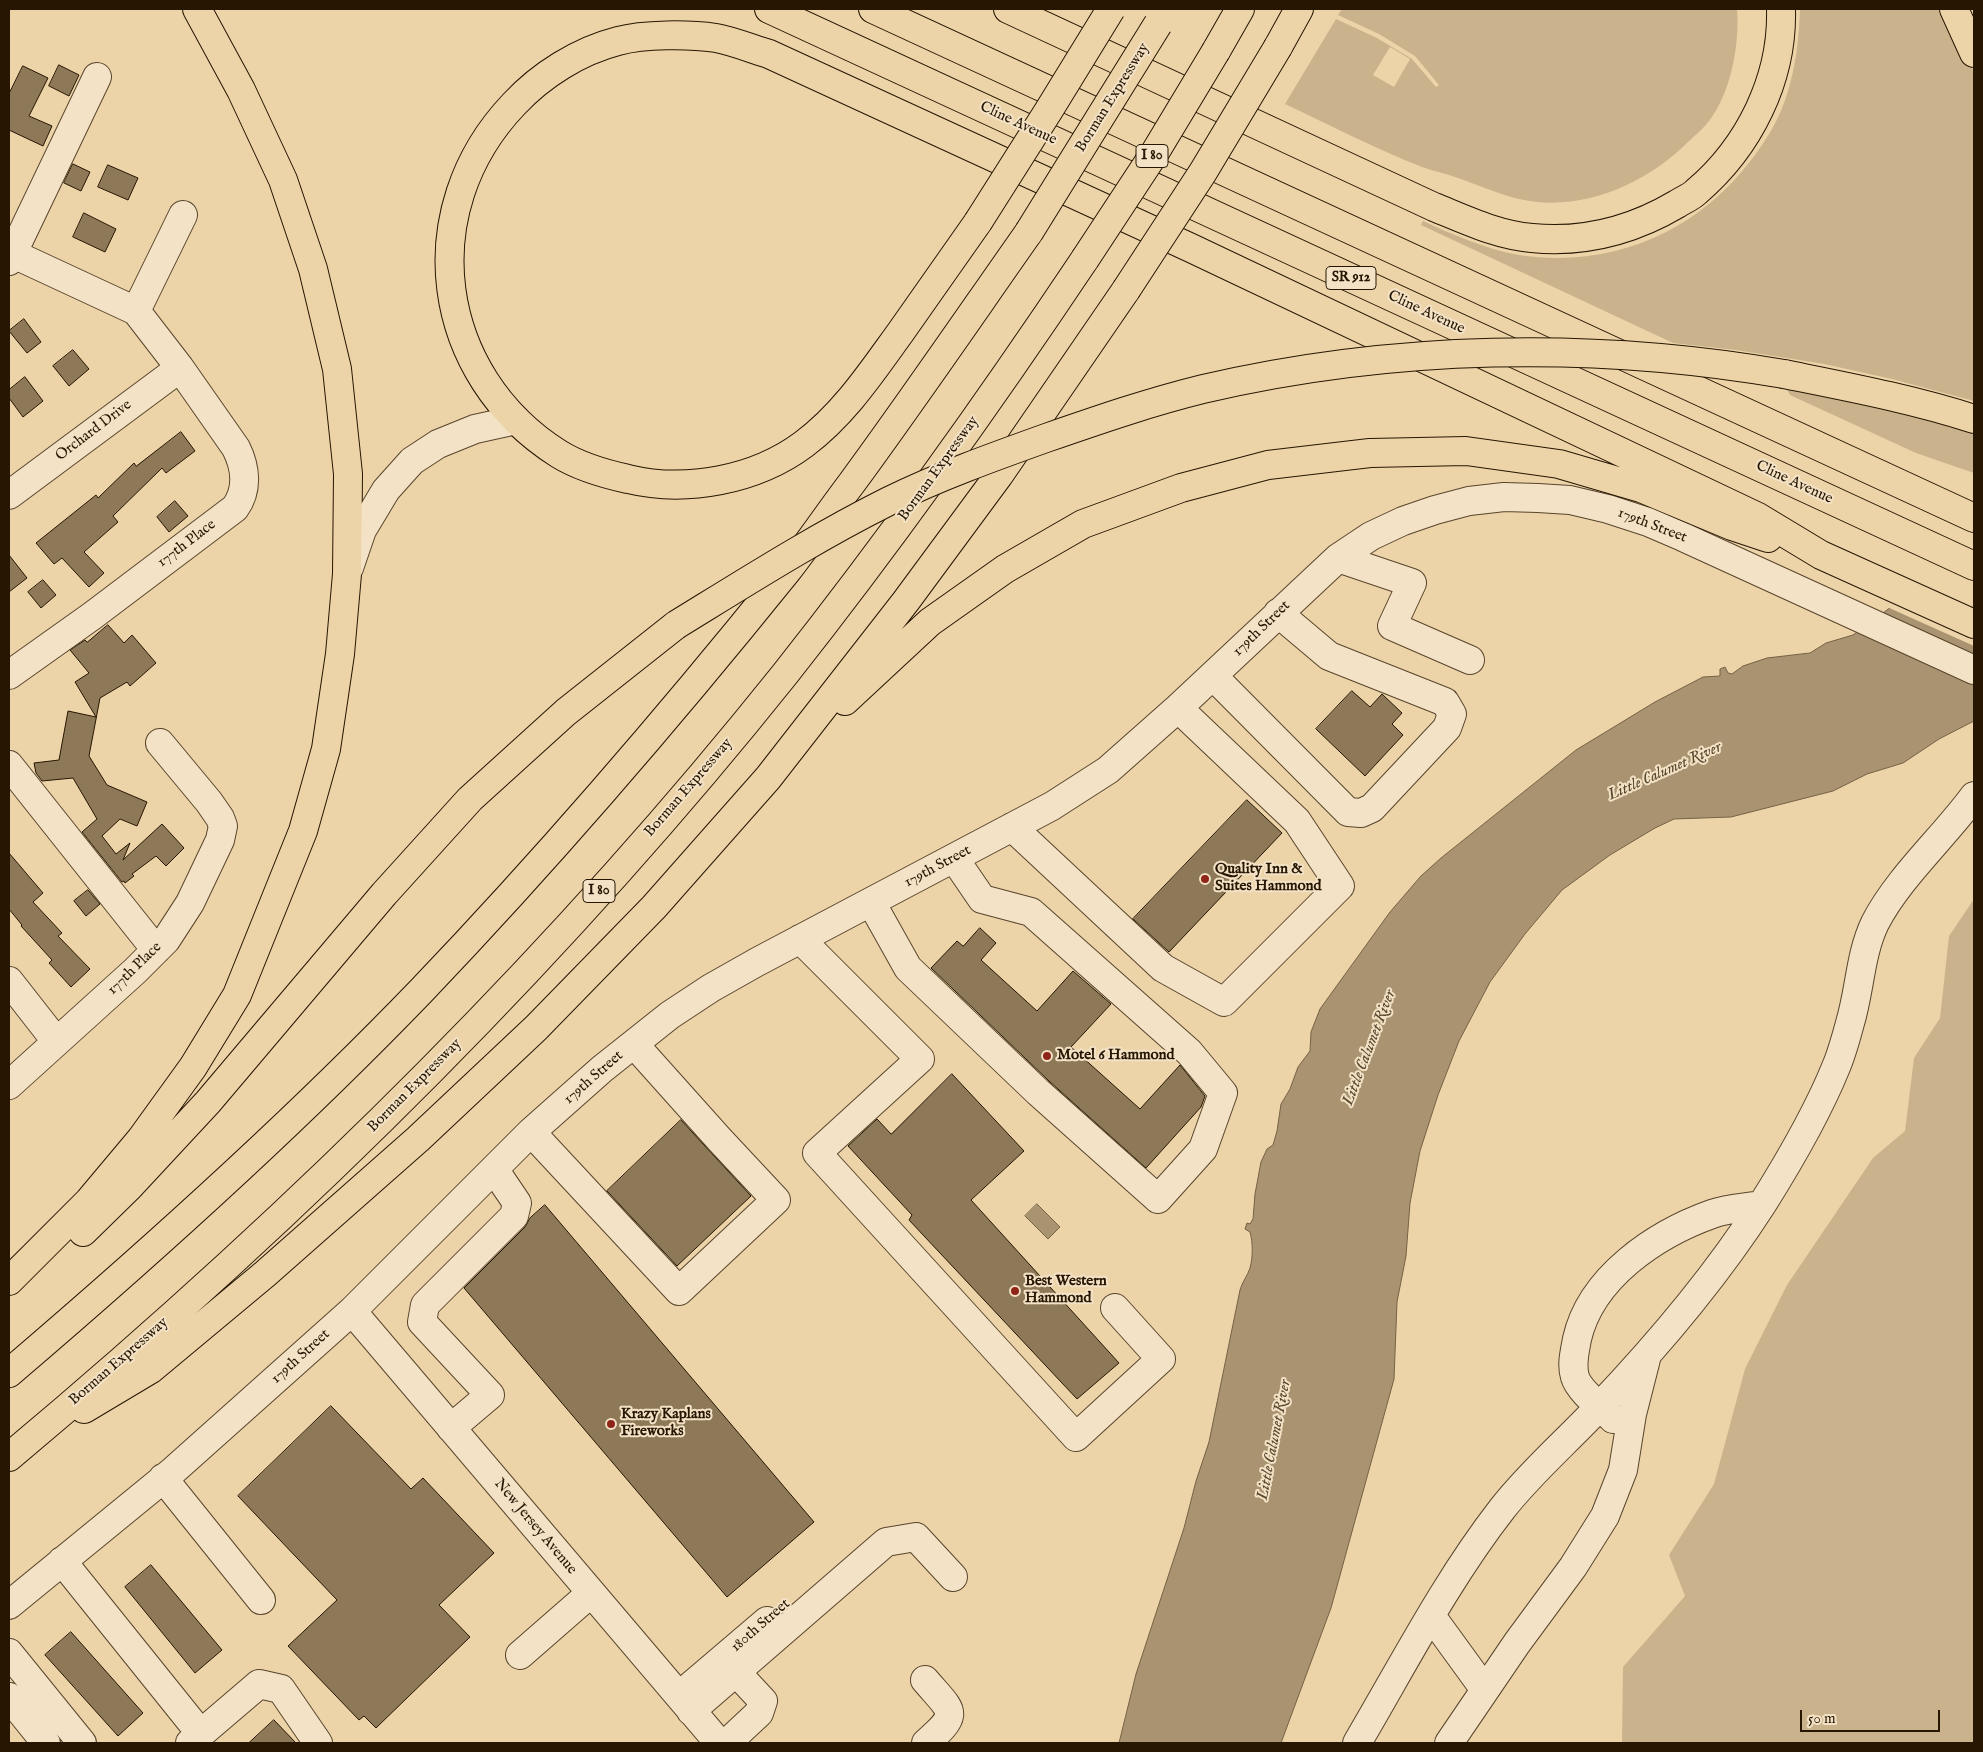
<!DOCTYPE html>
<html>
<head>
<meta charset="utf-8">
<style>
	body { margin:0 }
	#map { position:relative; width:1983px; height:1752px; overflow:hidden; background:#ecd3a8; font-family:"IM FELL English",serif }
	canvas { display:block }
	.frame { position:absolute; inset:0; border:10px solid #261602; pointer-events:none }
	.scale { position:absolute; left:1800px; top:1710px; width:140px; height:22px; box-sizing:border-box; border:2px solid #261602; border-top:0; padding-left:6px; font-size:15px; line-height:18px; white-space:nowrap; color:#261602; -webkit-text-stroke:4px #f3e2c6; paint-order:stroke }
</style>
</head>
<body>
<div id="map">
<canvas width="1983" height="1752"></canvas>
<div class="frame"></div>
<div class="scale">50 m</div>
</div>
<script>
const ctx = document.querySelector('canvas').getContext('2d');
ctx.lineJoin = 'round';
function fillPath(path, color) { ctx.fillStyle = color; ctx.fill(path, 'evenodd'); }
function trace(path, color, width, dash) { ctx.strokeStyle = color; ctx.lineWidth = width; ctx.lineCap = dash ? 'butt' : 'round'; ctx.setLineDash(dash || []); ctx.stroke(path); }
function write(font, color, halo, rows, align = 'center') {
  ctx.font = font + ' "IM FELL English",serif'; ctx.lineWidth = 4; ctx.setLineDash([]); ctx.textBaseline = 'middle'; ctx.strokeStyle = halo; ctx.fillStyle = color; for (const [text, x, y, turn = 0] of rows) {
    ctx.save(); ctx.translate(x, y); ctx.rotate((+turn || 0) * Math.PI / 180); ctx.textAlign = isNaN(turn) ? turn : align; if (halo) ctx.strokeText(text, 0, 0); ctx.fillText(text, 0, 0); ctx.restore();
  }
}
fillPath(new Path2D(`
	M 1342,9 L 1737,9 C 1740,43 1731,93 1709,121 C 1703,129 1695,135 1688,142 C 1645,185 1580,213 1519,199 C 1498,194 1476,184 1455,177 C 1444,173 1433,171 1422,167 C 1376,149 1330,125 1285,104 L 1336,19 L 1377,38 L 1412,59 L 1436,87 L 1439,85 L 1415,56 L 1379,34 L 1338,15 ZM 1390,47 L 1410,59 L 1394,87 L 1373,75 Z
	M 1800,9 L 1944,9 L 1974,72 L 1974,401 L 1892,379 L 1824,364 L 1736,350 L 1673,343 L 1421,225 L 1423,221 C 1454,235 1485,249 1519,255 C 1610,269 1696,233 1751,160 C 1766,141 1780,118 1787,94 C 1796,66 1799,38 1800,9 Z
	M 1786,388 L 1919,417 L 1974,432 L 1974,473 L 1916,453 L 1790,395 Z
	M 1974,899 L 1974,1743 L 1622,1743 L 1623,1667 L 1685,1596 L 1669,1555 L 1714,1484 L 1745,1369 L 1787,1285 L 1873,1158 L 1905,1131 L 1914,1058 L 1940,1018 L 1949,936 Z`), '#cab38c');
const water = new Path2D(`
	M 1974,535 L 1974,721 L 1939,739 L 1903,763 L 1867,774 L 1833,791 L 1731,817 L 1674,819 L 1655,828 L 1610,855 L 1562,890 L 1525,934 L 1490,982 L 1459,1041 L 1438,1095 L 1420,1151 L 1410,1203 L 1406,1256 L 1397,1302 L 1394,1379 L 1331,1608 L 1281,1743 L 1119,1743 L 1136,1674 L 1184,1528 L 1196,1481 L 1209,1442 L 1240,1290 C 1242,1282 1248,1275 1250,1268 C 1253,1257 1253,1243 1250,1232 L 1245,1229 L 1247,1223 L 1250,1224 L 1253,1219 L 1255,1194 L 1261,1162 L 1267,1149 L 1273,1145 L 1277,1131 L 1281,1104 L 1290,1089 L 1298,1067 L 1310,1051 L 1311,1032 L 1320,1009 L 1390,912 L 1421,876 L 1441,858 L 1576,750 L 1655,702 L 1703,677 L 1720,676 L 1720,669 L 1725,667 L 1728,673 L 1732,674 L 1743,666 L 1767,658 L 1810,653 L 1826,643 L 1853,635 L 1902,599 Z
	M 1037,1204 L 1060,1227 L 1048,1239 L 1025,1216 Z`);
fillPath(water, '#a99370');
trace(water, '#756144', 1);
fillPath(new Path2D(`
	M 1974,533 L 1974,646 L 1887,607 L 1900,598 L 1962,541 Z`), '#ecd3a8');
const building = new Path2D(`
	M 59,65 L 79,75 L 69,96 L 49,86 Z
	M 23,66 L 48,78 L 29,116 L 52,126 L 43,146 L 9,130 L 9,94 Z
	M 73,164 L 90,172 L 81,191 L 64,183 Z
	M 108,165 L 138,178 L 128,200 L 98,187 Z
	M 84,213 L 116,229 L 105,252 L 73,237 Z
	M 24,319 L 41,342 L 27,353 L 9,331 Z
	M 73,350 L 89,369 L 69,386 L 53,366 Z
	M 25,377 L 43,401 L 23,417 L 9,398 L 9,390 Z
	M 181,432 L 195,451 L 166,473 L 162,468 L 113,516 L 118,522 L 84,552 L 104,573 L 89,587 L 62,558 L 54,564 L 36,543 L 96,495 L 98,498 L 134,463 L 136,466 Z
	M 175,501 L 188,516 L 169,532 L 157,517 Z
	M 9,555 L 27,578 L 9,592 Z
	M 43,580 L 56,595 L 41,608 L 28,592 Z
	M 108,625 L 124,643 L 132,635 L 156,663 L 130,686 L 127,682 L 100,698 L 89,756 L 107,785 L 147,802 L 137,826 L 120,819 L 102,836 L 116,854 L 130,843 L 123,860 L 162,824 L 184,848 L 166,866 L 156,856 L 132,874 L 134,876 L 125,883 L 124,881 L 122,882 L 82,832 L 97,819 L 73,778 L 42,781 L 36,773 L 34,763 L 59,760 L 68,711 L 96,717 L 75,682 L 89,673 L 70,650 L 85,640 L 87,642 Z
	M 1352,691 L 1370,707 L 1382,694 L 1402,713 L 1392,724 L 1403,735 L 1365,776 L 1316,729 Z
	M 1247,800 L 1282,833 L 1169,952 L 1133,919 Z
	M 9,853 L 43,893 L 33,902 L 62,933 L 58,936 L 90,969 L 71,987 L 49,963 L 52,960 L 21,926 L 22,925 L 9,909 Z
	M 88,890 L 100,904 L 86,916 L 74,901 Z
	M 980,928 L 996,943 L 981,960 L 1037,1011 L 1073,971 L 1111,1004 L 1071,1047 L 1140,1109 L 1180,1065 L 1205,1096 L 1201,1107 L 1146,1168 L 1049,1081 L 931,968 L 957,941 L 963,946 Z
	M 952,1074 L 1024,1151 L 971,1200 L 1119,1363 L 1077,1399 L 909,1220 L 912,1215 L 848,1146 L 877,1119 L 891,1134 Z
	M 681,1120 L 751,1196 L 677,1266 L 607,1191 Z
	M 545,1205 L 814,1522 L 727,1597 L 464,1288 L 525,1227 L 530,1218 Z
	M 331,1406 L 411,1489 L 423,1478 L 494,1553 L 439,1605 L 470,1637 L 376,1728 L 364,1716 L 359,1720 L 288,1646 L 337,1600 L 238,1496 Z
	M 151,1565 L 222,1650 L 195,1673 L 125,1587 Z
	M 71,1632 L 143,1713 L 118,1736 L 45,1655 Z
	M 274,1720 L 296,1743 L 249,1743 Z`);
fillPath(building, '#8d7858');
trace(building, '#261602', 1);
const minor = new Path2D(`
	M 9,252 L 136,311 L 180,368 L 236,448 C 246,468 248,490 235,508 L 92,616 L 9,675
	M 9,261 L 97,77
	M 136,311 L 183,215
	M 9,495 L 180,368
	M 1338,558 L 1412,583 L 1392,626 L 1470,660
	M 349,568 L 362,530 L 386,490 L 412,461 L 438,444 L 475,429 L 516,420
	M 1213,676 L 1348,812 L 1361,813 L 1372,808 L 1447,728 L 1452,714 L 1445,702 L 1329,656 L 1278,613
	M 9,765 L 156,950
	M 1012,827 L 1163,968 L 1224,1002 L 1340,886 L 1297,821 L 1178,708
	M 871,902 L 908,968 L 1038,1092 L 1158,1199 L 1203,1149 L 1223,1093 L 1189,1052 L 1031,912 L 982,899 L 954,858
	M 800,939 L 920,1059 L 817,1153 L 1076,1437 L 1161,1359 L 1115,1308
	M 9,981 L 56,1041
	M 9,1085 L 135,971 L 166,940 L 190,903 L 220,840 L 223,826 L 220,818 L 209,802 L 160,743
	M 531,1132 L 679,1291 L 776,1200 L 719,1139 L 634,1044
	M 352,1311 L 719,1743
	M 1613,1419 C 1602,1408 1579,1391 1575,1377 C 1571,1364 1575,1351 1577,1339 C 1591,1277 1656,1234 1712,1214 C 1728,1208 1745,1208 1761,1205
	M 451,1428 L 490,1395 L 422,1322 L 425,1305 L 514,1216 L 517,1203 L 494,1169
	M 163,1478 L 261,1600
	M 62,1561 L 201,1734
	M 9,1605 L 174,1470 L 352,1311 L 531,1132 L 602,1069 L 670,1015 L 711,988 L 757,962 L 1052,806 L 1108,770 L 1178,708 L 1338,558 L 1371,536 L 1403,521 L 1435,510 L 1469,501 L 1504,497 L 1538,498 L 1570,500 L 1608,509 L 1648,522 L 1683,537 L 1974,670
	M 1432,1617 L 1485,1690
	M 9,1653 L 82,1743
	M 520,1655 L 591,1593
	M 925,1680 C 953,1713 961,1712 926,1743
	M 679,1696 L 767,1621
	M 9,1697 L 46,1743
	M 691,1711 L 886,1542 L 916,1537 L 953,1577
	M 190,1743 L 259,1684 L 281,1689 L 318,1743
	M 727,1743 L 759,1713 L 763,1701 L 736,1672
	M 1357,1743 C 1403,1665 1446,1581 1502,1509 C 1530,1473 1566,1442 1597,1409 C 1656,1347 1717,1275 1763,1203 C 1790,1160 1817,1114 1836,1067 C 1842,1053 1846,1038 1850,1023 C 1860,990 1860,954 1875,923 C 1898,878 1944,837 1974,796
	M 1449,1743 L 1517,1643 L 1573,1567 L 1605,1516 L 1623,1470 L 1632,1414 L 1646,1359`);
const highway = new Path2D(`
	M 769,9 L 1974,566
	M 873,9 L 1974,518
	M 1008,9 L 1434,207 C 1466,220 1497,235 1532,238 C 1583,243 1633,230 1677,204 C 1683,200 1691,197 1696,192 C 1749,147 1783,79 1781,9
	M 1954,9 L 1974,53
	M 1278,47 L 1299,9
	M 1216,51 L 1240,9
	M 978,222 C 952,259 926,296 900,333 C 871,373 844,414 804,444 C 756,480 686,493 628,479 C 605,474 580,467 559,454 C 434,375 412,211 514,104 C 541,75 579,51 618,41 C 644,34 689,34 716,38 C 733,41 752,49 769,54 L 1191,248 L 1758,517 L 1821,555 L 1974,624
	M 1784,374 C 1848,387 1912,399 1974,419
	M 845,701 L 930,622 L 1005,569 L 1083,524 L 1181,488 L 1268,465 L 1370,453 L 1466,451 L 1559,464 L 1641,488 L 1732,526 L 1768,538
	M 83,1232 L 129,1187 L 208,1102 L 384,894 L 470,799 L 566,712 L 676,625
	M 9,1281 L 89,1201 L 141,1139 L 193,1067 L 237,995 L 303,831 L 326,749 L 340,654 L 347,574 L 348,474 L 337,369 L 313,269 L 283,180 L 241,90 L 197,9
	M 9,1373 C 152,1251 292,1125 422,990 C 550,856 671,715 787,571 C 809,543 829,513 851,484 C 912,401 970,316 1029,232
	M 84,1409 L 151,1369 L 265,1274 L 418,1139 L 536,1028 L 654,907 L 768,778 L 906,601 L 999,475 L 1126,290
	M 9,1457 C 291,1221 555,962 785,674 C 891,540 990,401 1085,259`);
trace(minor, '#58452c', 30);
trace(highway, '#261602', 30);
trace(minor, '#f3e2c6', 28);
trace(highway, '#ecd3a8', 28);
const highwayBridge = new Path2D(`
	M 978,222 L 1049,110 L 1111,9
	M 1029,232 L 1158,24
	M 1085,259 L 1154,154 L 1216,51
	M 1126,290 L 1203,172 L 1278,47
	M 676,625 C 746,582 815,538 889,501 C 940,476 993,457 1046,438 C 1098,420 1150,402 1203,389 C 1392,345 1593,341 1784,374`);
trace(highwayBridge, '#261602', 30, []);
trace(highwayBridge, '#ecd3a8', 28);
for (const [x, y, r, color] of [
	[1205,879,5,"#8f2418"],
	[1047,1056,5,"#8f2418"],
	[1015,1291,5,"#8f2418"],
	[611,1424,5,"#8f2418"]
]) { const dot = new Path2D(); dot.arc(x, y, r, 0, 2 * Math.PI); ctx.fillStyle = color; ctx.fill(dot); trace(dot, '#f3e2c6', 2); }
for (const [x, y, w] of [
	[1152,156,32],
	[1351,278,50],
	[599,891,32]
]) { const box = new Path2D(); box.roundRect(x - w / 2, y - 11.5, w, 23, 4); ctx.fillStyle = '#f3e2c6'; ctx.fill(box); trace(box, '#261602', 1); }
write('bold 14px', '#261602', null, [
	["I 80",1152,156],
	["SR 912",1351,278],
	["I 80",599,891]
]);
write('15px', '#261602', '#f3e2c6', [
	["Borman Expressway",1113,98,-58],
	["Cline Avenue",1018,124,25],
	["Cline Avenue",1426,313,25],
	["Orchard Drive",94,431,-37],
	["Borman Expressway",939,469,-54],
	["Cline Avenue",1794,483,25],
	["179th Street",1652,526,21],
	["177th Place",187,544,-37],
	["179th Street",1262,629,-44],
	["Borman Expressway",689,788,-49],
	["179th Street",938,867,-28],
	["177th Place",135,969,-44],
	["179th Street",594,1078,-41],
	["Borman Expressway",415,1086,-45],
	["179th Street",301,1357,-42],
	["Borman Expressway",119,1362,-41],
	["New Jersey Avenue",535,1527,50],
	["180th Street",761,1626,-41]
]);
write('bold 15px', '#261602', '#f3e2c6', [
	["Quality Inn &",1215,870],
	["Suites Hammond",1215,887],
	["Motel 6 Hammond",1057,1056],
	["Best Western",1025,1282],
	["Hammond",1025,1299],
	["Krazy Kaplans",621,1415],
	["Fireworks",621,1432]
], 'left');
write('italic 16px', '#5a482e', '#f3e2c6', [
	["Little Calumet River",1665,772,-24],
	["Little Calumet River",1370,1048,-69],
	["Little Calumet River",1275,1440,-79]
]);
</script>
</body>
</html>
